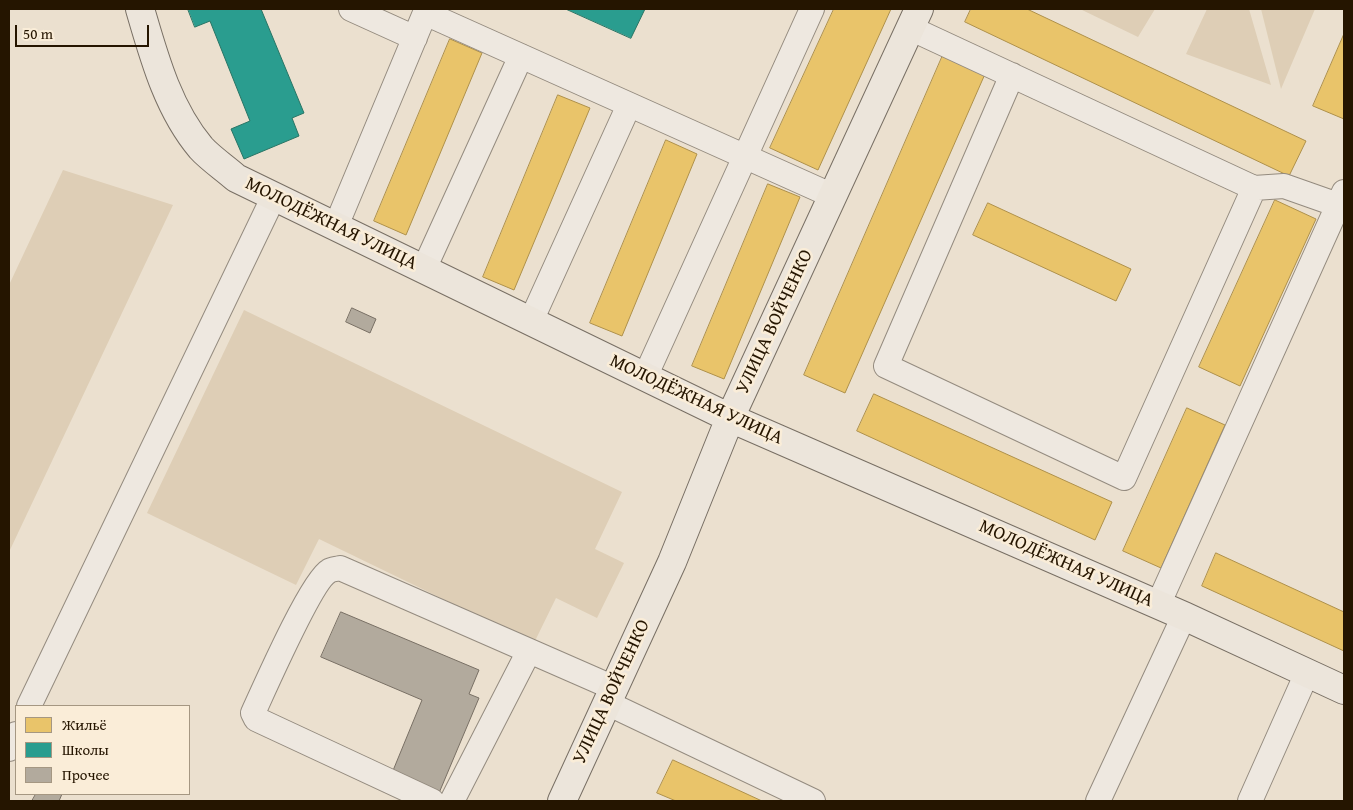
<!DOCTYPE html>
<html>
<head>
<meta charset="utf-8">
<style>
	body { margin:0 }
	#map { position:relative; width:1353px; height:810px; overflow:hidden; background:#ebe0cf; font-family:"Gentium Book Plus",serif }
	canvas { display:block }
	.frame { position:absolute; inset:0; border:10px solid #251500; pointer-events:none }
	.legend { position:absolute; left:15px; top:705px; width:175px; height:90px; box-sizing:border-box; background:#faedd8; border:1px solid #a59782; margin:0; padding:6px 9px; list-style:none; font-size:15px; color:#251500 }
	.legend li { display:flex; align-items:center; gap:10px; height:25px }
	.legend b { width:25px; border:1px solid #a59782 }
	.scale { position:absolute; left:15px; top:25px; width:134px; height:22px; box-sizing:border-box; border:2px solid #251500; border-top:0; padding-left:6px; font-size:15px; line-height:18px; white-space:nowrap; color:#251500; -webkit-text-stroke:4px #faedd8; paint-order:stroke }
</style>
</head>
<body>
<div id="map">
<canvas width="1353" height="810"></canvas>
<div class="frame"></div>
<ul class="legend">
<li><b style="height:14px;background:#e9c46a"></b>Жильё</li>
<li><b style="height:14px;background:#2a9d8f"></b>Школы</li>
<li><b style="height:14px;background:#b2aa9d"></b>Прочее</li>
</ul>
<div class="scale">50 m</div>
</div>
<script>
const ctx = document.querySelector('canvas').getContext('2d');
ctx.lineJoin = 'round';
function fillPath(path, color) { ctx.fillStyle = color; ctx.fill(path, 'evenodd'); }
function trace(path, color, width, dash) { ctx.strokeStyle = color; ctx.lineWidth = width; ctx.lineCap = dash ? 'butt' : 'round'; ctx.setLineDash(dash || []); ctx.stroke(path); }
function write(font, color, halo, rows, align = 'center') {
  ctx.font = font + ' "Gentium Book Plus",serif'; ctx.lineWidth = 5; ctx.setLineDash([]); ctx.textBaseline = 'middle'; ctx.strokeStyle = halo; ctx.fillStyle = color; for (const [text, x, y, turn = 0] of rows) {
    ctx.save(); ctx.translate(x, y); ctx.rotate((+turn || 0) * Math.PI / 180); ctx.textAlign = isNaN(turn) ? turn : align; if (halo) ctx.strokeText(text, 0, 0); ctx.fillText(text, 0, 0); ctx.restore();
  }
}
fillPath(new Path2D(`
	M 1080,9 L 1155,9 L 1138,37 Z
	M 1207,9 L 1249,9 L 1271,85 L 1186,54 Z
	M 1261,9 L 1315,9 L 1281,89 Z
	M 63,170 L 173,205 L 9,552 L 9,285 Z
	M 244,310 L 622,492 L 595,549 L 624,563 L 597,618 L 556,598 L 534,643 L 319,539 L 296,585 L 147,513 Z`), '#deceb6');
const homes = new Path2D(`
	M 834,9 L 891,9 L 818,170 L 770,148 Z
	M 971,9 L 1027,9 L 1306,141 L 1289,176 L 965,22 Z
	M 1344,34 L 1344,119 L 1313,106 Z
	M 450,39 L 482,53 L 406,235 L 374,221 Z
	M 943,55 L 985,74 L 845,393 L 804,375 Z
	M 558,95 L 590,108 L 514,290 L 483,277 Z
	M 666,140 L 697,154 L 622,336 L 590,323 Z
	M 768,184 L 800,197 L 724,379 L 692,366 Z
	M 1275,200 L 1316,219 L 1240,386 L 1199,367 Z
	M 988,203 L 1131,269 L 1116,301 L 973,235 Z
	M 874,394 L 1112,502 L 1095,540 L 857,431 Z
	M 1187,408 L 1225,425 L 1161,568 L 1123,551 Z
	M 1216,553 L 1344,612 L 1344,651 L 1202,586 Z
	M 673,760 L 762,801 L 676,801 L 657,793 Z`);
fillPath(homes, '#e9c46a');
trace(homes, '#ae904a', 1);
const schools = new Path2D(`
	M 188,9 L 261,9 L 304,113 L 292,118 L 299,136 L 244,159 L 231,129 L 250,121 L 210,21 L 195,27 Z
	M 566,9 L 645,9 L 631,38 Z`);
fillPath(schools, '#2a9d8f');
trace(schools, '#287464', 1);
const building = new Path2D(`
	M 352,308 L 376,319 L 370,333 L 346,322 Z
	M 341,612 L 479,670 L 469,694 L 479,698 L 439,793 L 392,773 L 422,700 L 321,657 Z
	M 36,794 L 62,794 L 59,801 L 32,801 Z`);
fillPath(building, '#b2aa9d');
trace(building, '#786f64', 1);
const minor = new Path2D(`
	M 351,9 L 415,38
	M 910,28 L 1254,188 L 1124,478 L 886,366 L 1012,75
	M 1254,188 L 1284,186 L 1338,205
	M 336,226 L 425,13 L 833,196
	M 424,269 L 521,56
	M 531,321 L 629,105
	M 645,377 L 812,9
	M 1158,605 L 1344,192
	M 607,703 L 813,801
	M 29,706 L 274,196
	M 9,749 L 16,734
	M 432,801 L 256,719 L 253,713 C 264,689 312,580 329,571 C 332,569 337,569 340,568 L 614,688
	M 452,801 L 529,651
	M 1098,801 L 1184,616
	M 1250,801 L 1307,673`);
const major = new Path2D(`
	M 140,9 C 154,57 168,109 201,148 C 211,159 225,168 236,178 L 730,418 L 1184,616 L 1344,690
	M 562,801 L 672,562 L 730,418 L 919,9`);
trace(minor, '#948b7f', 26);
trace(major, '#786f64', 30);
trace(minor, '#eee8e0', 24);
trace(major, '#ece5db', 28);
write('19px', '#251500', '#faedd8', [
	["МОЛОДЁЖНАЯ УЛИЦА",331,224,26],
	["УЛИЦА ВОЙЧЕНКО",775,322,-65],
	["МОЛОДЁЖНАЯ УЛИЦА",696,400,25],
	["МОЛОДЁЖНАЯ УЛИЦА",1066,564,24],
	["УЛИЦА ВОЙЧЕНКО",612,692,-65]
]);
</script>
</body>
</html>
